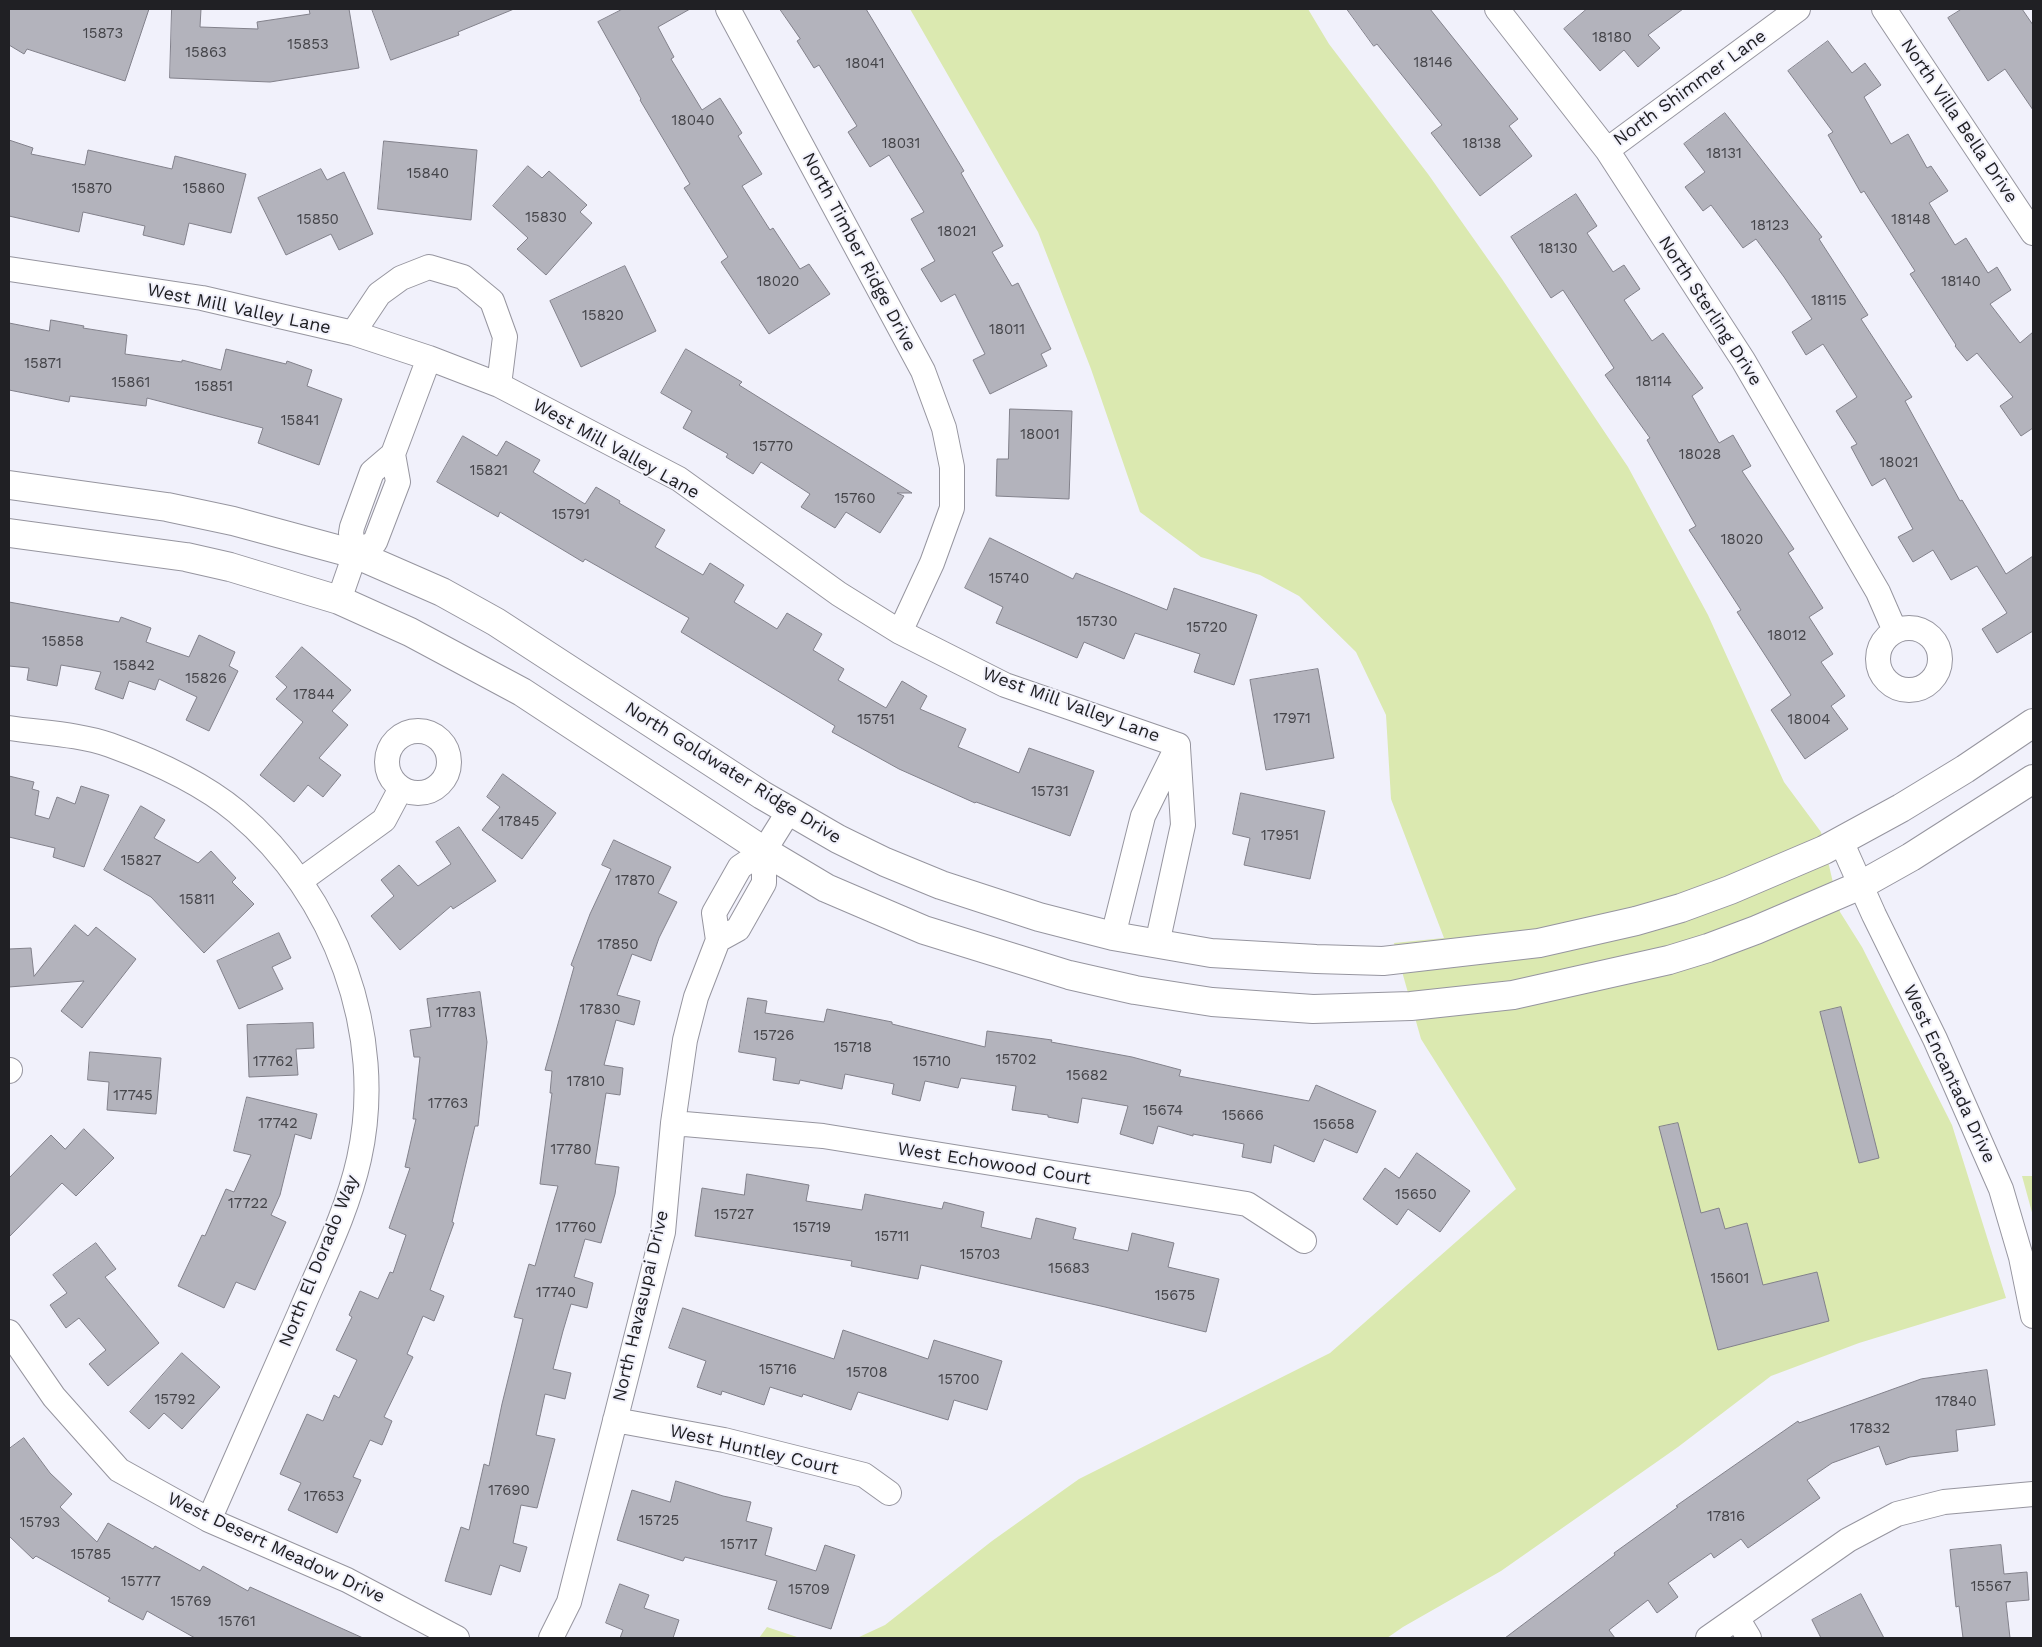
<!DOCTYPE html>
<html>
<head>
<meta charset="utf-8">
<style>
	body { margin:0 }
	#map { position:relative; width:2042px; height:1647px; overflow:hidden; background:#f1f1fb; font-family:"Work Sans",sans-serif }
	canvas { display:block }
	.frame { position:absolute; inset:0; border:10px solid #202024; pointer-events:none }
</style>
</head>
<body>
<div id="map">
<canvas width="2042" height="1647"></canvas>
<div class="frame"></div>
</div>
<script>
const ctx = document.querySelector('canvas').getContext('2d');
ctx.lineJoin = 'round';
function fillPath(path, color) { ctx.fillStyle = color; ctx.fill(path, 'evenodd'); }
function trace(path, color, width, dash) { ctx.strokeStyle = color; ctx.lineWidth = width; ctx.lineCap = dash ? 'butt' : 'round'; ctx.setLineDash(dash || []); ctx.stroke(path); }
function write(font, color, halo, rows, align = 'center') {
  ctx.font = font + ' "Work Sans",sans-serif'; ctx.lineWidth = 4; ctx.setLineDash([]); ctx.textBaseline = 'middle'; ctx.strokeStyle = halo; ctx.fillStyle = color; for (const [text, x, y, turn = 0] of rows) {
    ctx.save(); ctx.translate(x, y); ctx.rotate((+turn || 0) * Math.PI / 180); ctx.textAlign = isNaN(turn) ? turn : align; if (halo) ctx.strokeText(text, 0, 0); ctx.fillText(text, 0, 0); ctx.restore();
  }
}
fillPath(new Path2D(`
	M 910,9 L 1308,9 L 1329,44 L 1428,174 L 1502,279 L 1628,467 L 1708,615 L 1784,782 L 1821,832 L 1840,912 L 1862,947 L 1952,1125 L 2006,1298 L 1859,1343 L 1771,1376 L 1678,1447 L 1501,1571 L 1403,1627 L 1387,1638 L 857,1638 L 885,1625 L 992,1541 L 1079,1479 L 1330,1353 L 1516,1189 L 1421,1039 L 1394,943 L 1444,938 L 1391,799 L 1386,715 L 1356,652 L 1299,596 L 1260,575 L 1201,557 L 1140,512 L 1091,369 L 1038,232 Z
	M 2022,1176 L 2033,1176 L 2033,1216 Z
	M 767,1627 L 800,1638 L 759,1638 Z`), '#dbe9b0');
const building = new Path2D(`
	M 9,9 L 149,9 L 125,81 L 27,49 L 24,54 L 9,45 Z
	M 172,9 L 201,9 L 200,27 L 258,29 L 257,22 L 310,14 L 309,9 L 349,9 L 359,68 L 270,82 L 170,78 Z
	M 372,9 L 514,9 L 458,32 L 459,35 L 391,60 Z
	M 623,9 L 690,9 L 658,27 L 674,57 L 671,59 L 702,110 L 720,98 L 742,133 L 738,136 L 762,174 L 742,186 L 770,230 L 773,228 L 800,269 L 809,264 L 830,294 L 769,334 L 721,262 L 728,257 L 684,188 L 690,184 L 640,100 L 641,99 L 598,22 Z
	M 780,9 L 866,9 L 964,171 L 961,173 L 1003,246 L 992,252 L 1012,286 L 1018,283 L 1051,349 L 1041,354 L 1047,366 L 990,394 L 973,360 L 985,354 L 955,294 L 941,302 L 921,269 L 935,261 L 911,219 L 924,212 L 889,155 L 870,167 L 848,132 L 857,126 L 819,65 L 814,68 L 797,41 L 800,39 Z
	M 1347,9 L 1430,9 L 1518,119 L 1509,126 L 1532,156 L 1480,196 L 1431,133 L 1442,125 L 1377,44 L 1374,46 Z
	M 1587,9 L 1683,9 L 1648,35 L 1660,48 L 1638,67 L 1624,50 L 1600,71 L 1564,29 Z
	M 1962,9 L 2022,9 L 2033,25 L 2033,110 L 2005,69 L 1988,81 L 1948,18 Z
	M 1828,41 L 1852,73 L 1865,63 L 1881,85 L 1864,97 L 1891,144 L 1908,134 L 1927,168 L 1931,166 L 1948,191 L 1929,203 L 1955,245 L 1966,238 L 1988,273 L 1997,267 L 2011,290 L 1990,304 L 2020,343 L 2033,332 L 2033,428 L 2021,436 L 2000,406 L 2013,397 L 1977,353 L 1967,361 L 1955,346 L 1956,345 L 1910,274 L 1915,271 L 1864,191 L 1861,193 L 1828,135 L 1833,132 L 1788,71 Z
	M 1725,113 L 1822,237 L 1819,239 L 1868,315 L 1861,319 L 1912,397 L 1905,401 L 1960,501 L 1962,500 L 2006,574 L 2033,556 L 2033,631 L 1997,653 L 1982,629 L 2007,613 L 1977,566 L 1951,580 L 1933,550 L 1913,562 L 1898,537 L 1913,529 L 1885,478 L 1872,486 L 1851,447 L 1857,444 L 1836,411 L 1857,397 L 1823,344 L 1806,355 L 1792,332 L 1812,319 L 1784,277 L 1756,239 L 1743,248 L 1711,205 L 1703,211 L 1685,187 L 1705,172 L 1684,144 Z
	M 9,140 L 33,148 L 31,154 L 85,165 L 88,150 L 172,169 L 175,156 L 246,174 L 231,233 L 189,223 L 184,245 L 143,235 L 145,226 L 83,212 L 79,232 L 9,216 Z
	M 384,141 L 477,150 L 471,220 L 378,209 Z
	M 528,166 L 542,178 L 549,171 L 587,205 L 580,212 L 592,223 L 546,275 L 517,249 L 528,238 L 493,206 Z
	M 321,169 L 327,180 L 344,172 L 373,234 L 339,250 L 331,234 L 286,255 L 258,198 Z
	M 1576,194 L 1597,226 L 1587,233 L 1613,272 L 1624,265 L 1640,289 L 1624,300 L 1652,341 L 1663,333 L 1703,388 L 1692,396 L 1719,443 L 1733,435 L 1751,466 L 1742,471 L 1794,549 L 1788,553 L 1823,608 L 1809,617 L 1833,654 L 1821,662 L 1845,696 L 1831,706 L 1848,729 L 1805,759 L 1771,710 L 1791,695 L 1737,612 L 1741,610 L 1689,530 L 1696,526 L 1647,440 L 1650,438 L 1605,375 L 1614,368 L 1563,290 L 1551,298 L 1511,237 Z
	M 625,266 L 656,331 L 581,367 L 550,301 Z
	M 51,320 L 84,326 L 83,328 L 127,335 L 125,354 L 182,362 L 182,360 L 221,370 L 226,349 L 286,364 L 287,361 L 312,370 L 307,386 L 342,399 L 319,465 L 258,443 L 263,428 L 147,398 L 146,406 L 70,396 L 69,402 L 9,390 L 9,323 L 49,331 Z
	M 686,349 L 742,382 L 739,385 L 912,493 L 897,493 L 904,496 L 880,533 L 846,512 L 835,528 L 801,507 L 810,494 L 761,462 L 753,474 L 726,457 L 728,454 L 683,428 L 692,411 L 661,393 Z
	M 1010,409 L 1072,411 L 1069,499 L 996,496 L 997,459 L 1008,459 Z
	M 463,436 L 497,456 L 506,441 L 540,460 L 533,472 L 585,504 L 596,487 L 620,501 L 619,503 L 665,530 L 655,547 L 703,575 L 710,563 L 744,585 L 734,602 L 777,629 L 787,613 L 822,634 L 813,650 L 844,669 L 838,680 L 886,708 L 902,681 L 927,696 L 920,709 L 966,729 L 958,747 L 1019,773 L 1029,748 L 1094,771 L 1070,836 L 976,802 L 975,803 L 899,769 L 832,732 L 835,726 L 681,632 L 689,618 L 585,559 L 583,562 L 500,512 L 498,517 L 437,482 Z
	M 990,538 L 1073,579 L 1076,573 L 1167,610 L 1174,588 L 1257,615 L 1234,685 L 1194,672 L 1200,654 L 1135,633 L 1124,659 L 1084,642 L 1077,658 L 996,623 L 1003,607 L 965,588 Z
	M 9,602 L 119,622 L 121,617 L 151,628 L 146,642 L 189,657 L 199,635 L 235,652 L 229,666 L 238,671 L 209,731 L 186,720 L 197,697 L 159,679 L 155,690 L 129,681 L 123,699 L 95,689 L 101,672 L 61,665 L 57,686 L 27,680 L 29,668 L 9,666 Z
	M 302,647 L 351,690 L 332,711 L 348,725 L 319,758 L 341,775 L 323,797 L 308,785 L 294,802 L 260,775 L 303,722 L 276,699 L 287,687 L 276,677 Z
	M 1318,669 L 1334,758 L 1266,770 L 1250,680 Z
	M 503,774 L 556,813 L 522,859 L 482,830 L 500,807 L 487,797 Z
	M 9,776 L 34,782 L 32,789 L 39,791 L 35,815 L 49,819 L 57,797 L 75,804 L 81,786 L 109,795 L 84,867 L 53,857 L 55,848 L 9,837 Z
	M 1241,793 L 1325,811 L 1310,879 L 1244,865 L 1250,838 L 1233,834 Z
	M 141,806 L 165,820 L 154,838 L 198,863 L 211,851 L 236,878 L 232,882 L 254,904 L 204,953 L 151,897 L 104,870 Z
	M 459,827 L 496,881 L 453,909 L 451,906 L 400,950 L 371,916 L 394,896 L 381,880 L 399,865 L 418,886 L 451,864 L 436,842 Z
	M 614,840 L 671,867 L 658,893 L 677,902 L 659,938 L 651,961 L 632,954 L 617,995 L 640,1001 L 634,1025 L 616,1020 L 604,1065 L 623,1068 L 620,1095 L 606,1093 L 595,1164 L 619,1167 L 615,1194 L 601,1243 L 585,1239 L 574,1277 L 593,1283 L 587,1308 L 571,1304 L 563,1331 L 553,1369 L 571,1373 L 565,1399 L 545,1394 L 536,1435 L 555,1439 L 537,1508 L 521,1505 L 513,1543 L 527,1547 L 520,1572 L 500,1565 L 491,1595 L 445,1581 L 461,1527 L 469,1530 L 484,1464 L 489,1466 L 502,1404 L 523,1319 L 514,1317 L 529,1264 L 535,1266 L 558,1186 L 540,1184 L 552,1093 L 550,1093 L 552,1071 L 545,1070 L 574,967 L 571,965 L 590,914 L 611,869 L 602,865 Z
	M 75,925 L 88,936 L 96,927 L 136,959 L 82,1028 L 61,1011 L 84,981 L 9,987 L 9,949 L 31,948 L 34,976 Z
	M 279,933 L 291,958 L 272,967 L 283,989 L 239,1009 L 217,961 Z
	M 480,992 L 487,1042 L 478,1126 L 475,1126 L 452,1222 L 454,1223 L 430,1290 L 444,1296 L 434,1321 L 423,1316 L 407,1354 L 413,1357 L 384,1417 L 392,1421 L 382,1445 L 370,1440 L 353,1477 L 361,1480 L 337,1533 L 288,1510 L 301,1483 L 280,1474 L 307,1414 L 323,1421 L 334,1395 L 339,1398 L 357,1360 L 336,1350 L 352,1317 L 349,1315 L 360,1291 L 378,1299 L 390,1272 L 393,1273 L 406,1235 L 389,1228 L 410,1168 L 405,1167 L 416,1119 L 413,1119 L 420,1057 L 414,1057 L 410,1030 L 431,1027 L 427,999 Z
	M 748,998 L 767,1001 L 765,1013 L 824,1022 L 827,1009 L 892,1022 L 892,1024 L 985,1047 L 987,1031 L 1052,1040 L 1051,1042 L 1132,1057 L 1181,1070 L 1179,1076 L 1309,1101 L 1316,1085 L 1376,1111 L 1357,1153 L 1324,1139 L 1314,1162 L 1274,1145 L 1271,1163 L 1242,1157 L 1244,1144 L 1193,1134 L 1193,1136 L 1158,1126 L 1153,1144 L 1120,1134 L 1128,1106 L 1082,1098 L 1078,1123 L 1048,1117 L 1048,1115 L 1012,1110 L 1016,1086 L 961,1078 L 958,1088 L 925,1081 L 920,1101 L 892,1094 L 894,1084 L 845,1074 L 842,1089 L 800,1080 L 799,1084 L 773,1080 L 776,1058 L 739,1052 Z
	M 1841,1007 L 1879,1158 L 1859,1163 L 1820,1012 Z
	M 313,1023 L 314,1048 L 296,1049 L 298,1075 L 249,1077 L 247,1025 Z
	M 90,1052 L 161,1058 L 156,1114 L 107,1110 L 109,1082 L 88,1080 Z
	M 247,1097 L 317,1114 L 311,1139 L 295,1134 L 280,1195 L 271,1215 L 286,1222 L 255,1290 L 236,1282 L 224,1308 L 178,1286 L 202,1235 L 205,1236 L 226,1189 L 234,1192 L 251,1155 L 234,1151 Z
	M 1678,1123 L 1701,1213 L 1719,1208 L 1725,1229 L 1747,1223 L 1763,1285 L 1817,1272 L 1829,1321 L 1718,1350 L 1659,1127 Z
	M 84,1129 L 114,1158 L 76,1196 L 62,1183 L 9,1237 L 9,1178 L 51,1135 L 65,1149 Z
	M 1417,1153 L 1470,1191 L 1440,1232 L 1408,1209 L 1397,1225 L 1363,1199 L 1385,1168 L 1399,1178 Z
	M 747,1174 L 809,1185 L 806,1201 L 862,1210 L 865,1194 L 942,1209 L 944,1202 L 984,1212 L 981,1227 L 1031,1239 L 1036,1218 L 1076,1228 L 1073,1239 L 1128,1251 L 1132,1233 L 1174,1243 L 1168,1267 L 1219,1279 L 1206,1332 L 1105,1307 L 921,1265 L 918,1279 L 851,1266 L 852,1261 L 695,1236 L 702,1188 L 744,1195 Z
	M 96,1243 L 116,1269 L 105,1277 L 159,1343 L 108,1386 L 89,1364 L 106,1350 L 79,1318 L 66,1328 L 50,1305 L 67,1293 L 53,1275 Z
	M 683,1308 L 834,1359 L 843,1330 L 928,1359 L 934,1340 L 1002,1361 L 987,1410 L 954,1400 L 948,1420 L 858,1392 L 851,1410 L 803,1394 L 802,1397 L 770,1387 L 764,1405 L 722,1391 L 721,1395 L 697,1387 L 706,1361 L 669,1348 Z
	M 182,1353 L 220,1387 L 182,1429 L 164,1413 L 149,1429 L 130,1412 Z
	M 1987,1370 L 1995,1425 L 1956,1430 L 1958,1451 L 1910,1457 L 1886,1465 L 1879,1446 L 1832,1463 L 1807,1480 L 1820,1498 L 1748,1548 L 1741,1539 L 1714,1558 L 1711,1553 L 1668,1583 L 1678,1597 L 1657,1613 L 1648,1600 L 1609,1630 L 1615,1638 L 1505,1638 L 1615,1555 L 1614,1553 L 1678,1507 L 1676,1506 L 1798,1421 L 1799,1423 L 1921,1379 Z
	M 24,1438 L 50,1473 L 72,1494 L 60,1507 L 97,1542 L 108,1523 L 153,1549 L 155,1546 L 200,1571 L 203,1566 L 248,1591 L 250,1587 L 363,1638 L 195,1638 L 147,1611 L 143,1620 L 108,1601 L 110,1598 L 36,1556 L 33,1559 L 9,1536 L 9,1449 Z
	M 676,1481 L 723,1496 L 751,1502 L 746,1521 L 772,1528 L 765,1555 L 816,1571 L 825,1545 L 855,1555 L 831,1629 L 768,1609 L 777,1581 L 685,1557 L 683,1561 L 617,1540 L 632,1490 L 670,1502 Z
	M 2001,1545 L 2004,1574 L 2027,1572 L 2029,1600 L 2006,1602 L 2010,1638 L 1963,1638 L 1959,1606 L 1956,1607 L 1950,1550 Z
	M 620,1584 L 649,1595 L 644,1608 L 679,1620 L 673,1638 L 620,1638 L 623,1630 L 606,1623 Z
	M 1861,1594 L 1884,1638 L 1821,1638 L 1812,1620 Z`);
fillPath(building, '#b3b3bc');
trace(building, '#82818b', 1);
const minor = new Path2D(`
	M 728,9 L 923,371 L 944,428 L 952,467 L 952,508 L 932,563 L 900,632
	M 1497,9 L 1607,150 L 1743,360 L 1878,592 L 1895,631
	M 1884,9 L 2033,233
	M 1607,150 L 1798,9
	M 9,269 L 202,298 L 353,333 L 429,358 L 499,385 L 679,479 L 839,594 L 900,632 L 1005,685 L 1178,745
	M 353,333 L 379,294 L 401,278 L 429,267 L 463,277 L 492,301 L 505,337 L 499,385
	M 355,554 L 375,542 L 398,482 L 393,454
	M 339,600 L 355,554 L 351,533 L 352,527 L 372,472 L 393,454 L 429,358
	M1878 659a31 31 0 1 1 62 0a31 31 0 1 1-62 0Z
	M 9,728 C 42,733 79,734 110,745 C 154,761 201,782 237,812 C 335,894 387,1034 359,1159 C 347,1213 321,1263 300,1313 C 269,1382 240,1451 209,1520
	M387 762a31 31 0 1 1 62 0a31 31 0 1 1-62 0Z
	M 1841,841 L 1874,915 L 1935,1039 L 2001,1189 L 2021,1257 L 2033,1316
	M 300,881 L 384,820 L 401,788
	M 1113,936 L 1143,816 L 1178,745
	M 718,940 L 738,929 L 764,883 L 764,851
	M 1157,944 L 1183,825 L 1178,747
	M 9,1071 L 10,1070
	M 673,1123 L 823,1136 L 1247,1204 L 1304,1241
	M 9,1332 L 54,1397 L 119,1470 L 209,1520 L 347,1580 L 457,1638
	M 615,1420 L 724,1440 L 864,1475 L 889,1493
	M 1737,1618 L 1749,1638
	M 551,1638 L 569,1602 L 663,1232 L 673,1123 L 685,1040 L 696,997 L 718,940 L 714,913 L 740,867 L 764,851 L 789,811
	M 1708,1638 L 1848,1540 L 1897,1514 L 1944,1502 L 2033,1494`);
const tertiary = new Path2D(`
	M 9,485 L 167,507 L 233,521 L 355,554 L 442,592 L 496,622 L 762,795 L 838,839 L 885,862 L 941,885 L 1039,917 L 1113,936 L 1211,953 L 1316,959 L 1383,961 L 1539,943 L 1636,921 L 1681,908 L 1730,890 L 1824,850 L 1901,808 L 1965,769 L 2033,723
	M 9,533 L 186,557 L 230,567 L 339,600 L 410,632 L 522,692 L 764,851 L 826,888 L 924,930 L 1069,975 L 1135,990 L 1212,1002 L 1313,1009 L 1411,1006 L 1513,995 L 1669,960 L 1708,948 L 1756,930 L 1861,885 L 1911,857 L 2033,779`);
trace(minor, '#96959f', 26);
trace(tertiary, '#96959f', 30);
trace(minor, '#fff', 24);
trace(tertiary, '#fff', 28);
write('15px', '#45454a', null, [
	["15873",103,34],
	["18180",1612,38],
	["15853",308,45],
	["15863",206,53],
	["18146",1433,63],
	["18041",865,64],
	["18040",693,121],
	["18031",901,144],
	["18138",1482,144],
	["18131",1724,154],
	["15840",428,174],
	["15870",92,189],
	["15860",204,189],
	["15830",546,218],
	["15850",318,220],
	["18148",1911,220],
	["18123",1770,226],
	["18021",957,232],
	["18130",1558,249],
	["18020",778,282],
	["18140",1961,282],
	["18115",1829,301],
	["15820",603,316],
	["18011",1007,330],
	["15871",43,364],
	["18114",1654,382],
	["15861",131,383],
	["15851",214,387],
	["15841",300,421],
	["18001",1040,435],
	["15770",773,447],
	["18028",1700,455],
	["18021",1899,463],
	["15821",489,471],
	["15760",855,499],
	["15791",571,515],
	["18020",1742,540],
	["15740",1009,579],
	["15730",1097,622],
	["15720",1207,628],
	["18012",1787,636],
	["15858",63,642],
	["15842",134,666],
	["15826",206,679],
	["17844",314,695],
	["17971",1292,719],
	["15751",876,720],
	["18004",1809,720],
	["15731",1050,792],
	["17845",519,822],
	["17951",1280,836],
	["15827",141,861],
	["17870",635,881],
	["15811",197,900],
	["17850",618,945],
	["17830",600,1010],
	["17783",456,1013],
	["15726",774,1036],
	["15718",853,1048],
	["15702",1016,1060],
	["17762",273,1062],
	["15710",932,1062],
	["15682",1087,1076],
	["17810",586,1082],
	["17745",133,1096],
	["17763",448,1104],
	["15674",1163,1111],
	["15666",1243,1116],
	["17742",278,1124],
	["15658",1334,1125],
	["17780",571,1150],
	["15650",1416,1195],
	["17722",248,1204],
	["15727",734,1215],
	["17760",576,1228],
	["15719",812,1228],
	["15711",892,1237],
	["15703",980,1255],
	["15683",1069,1269],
	["15601",1730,1279],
	["17740",556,1293],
	["15675",1175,1296],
	["15716",778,1370],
	["15708",867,1373],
	["15700",959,1380],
	["15792",175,1400],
	["17840",1956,1402],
	["17832",1870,1429],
	["17690",509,1491],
	["17653",324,1497],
	["17816",1726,1517],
	["15725",659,1521],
	["15793",40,1523],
	["15717",739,1545],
	["15785",91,1555],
	["15777",141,1582],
	["15567",1991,1587],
	["15709",809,1590],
	["15769",191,1602],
	["15761",237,1622]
]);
write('18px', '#202024', '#f1f1fb', [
	["North Shimmer Lane",1690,88,-36],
	["North Villa Bella Drive",1959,121,56],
	["North Timber Ridge Drive",859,252,62],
	["West Mill Valley Lane",239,309,12],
	["North Sterling Drive",1710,311,57],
	["West Mill Valley Lane",616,449,29],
	["West Mill Valley Lane",1071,705,20],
	["North Goldwater Ridge Drive",733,773,32],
	["West Encantada Drive",1949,1074,65],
	["West Echowood Court",994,1164,9],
	["North El Dorado Way",319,1261,-68],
	["North Havasupai Drive",641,1306,-77],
	["West Huntley Court",754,1450,13],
	["West Desert Meadow Drive",276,1548,25]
]);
</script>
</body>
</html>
